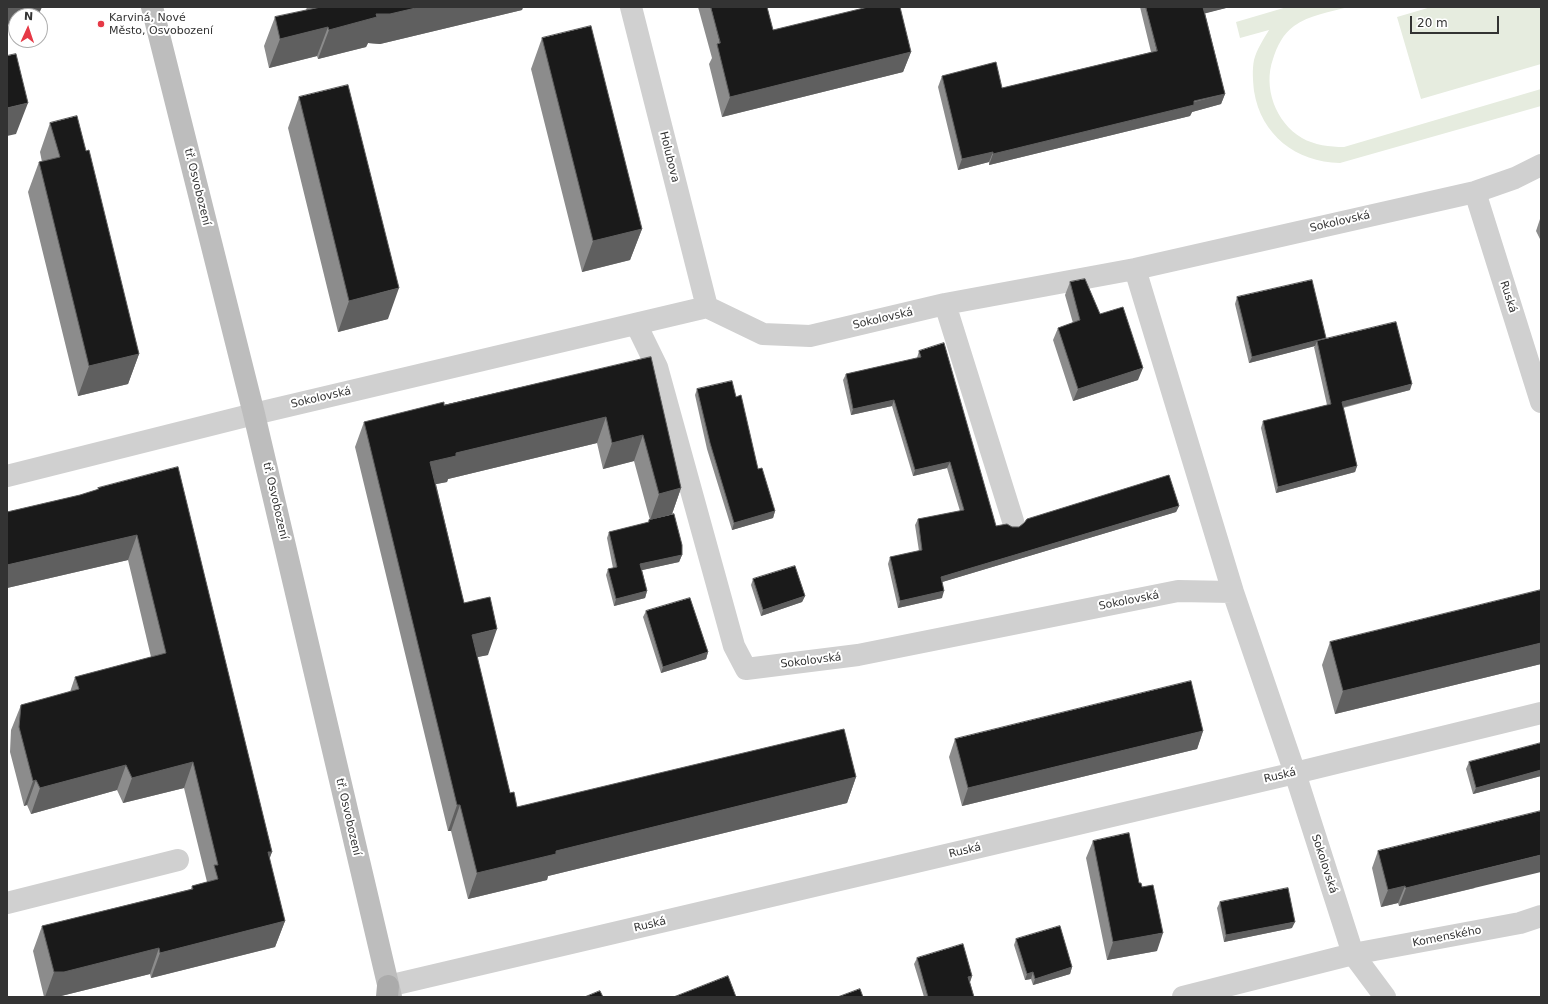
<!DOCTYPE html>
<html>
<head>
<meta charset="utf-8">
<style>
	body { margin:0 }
	#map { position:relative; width:1548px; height:1004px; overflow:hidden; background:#fff; font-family:"DejaVu Sans",sans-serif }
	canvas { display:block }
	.frame { position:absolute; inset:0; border:8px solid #333; pointer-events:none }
	.north { position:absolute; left:8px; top:8px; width:40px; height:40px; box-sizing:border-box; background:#fff; border:1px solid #adadad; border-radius:50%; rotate:3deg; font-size:11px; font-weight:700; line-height:16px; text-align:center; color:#333 }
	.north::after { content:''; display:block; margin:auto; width:14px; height:18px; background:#e63946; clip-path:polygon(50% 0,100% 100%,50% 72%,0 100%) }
	.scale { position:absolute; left:1410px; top:16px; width:89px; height:18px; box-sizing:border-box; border:2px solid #333; border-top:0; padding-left:5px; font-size:12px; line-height:14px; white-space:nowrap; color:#333; -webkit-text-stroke:3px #fff; paint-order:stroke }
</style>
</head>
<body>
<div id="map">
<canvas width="1548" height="1004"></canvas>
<div class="frame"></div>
<div class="north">N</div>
<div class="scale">20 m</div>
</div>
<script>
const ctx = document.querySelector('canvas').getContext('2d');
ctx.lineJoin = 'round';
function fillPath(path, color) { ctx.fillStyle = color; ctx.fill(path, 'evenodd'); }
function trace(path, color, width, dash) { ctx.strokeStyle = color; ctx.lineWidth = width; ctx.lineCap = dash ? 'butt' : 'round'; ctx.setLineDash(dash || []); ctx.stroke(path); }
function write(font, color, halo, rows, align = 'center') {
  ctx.font = font + ' "DejaVu Sans",sans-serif'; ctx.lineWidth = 4; ctx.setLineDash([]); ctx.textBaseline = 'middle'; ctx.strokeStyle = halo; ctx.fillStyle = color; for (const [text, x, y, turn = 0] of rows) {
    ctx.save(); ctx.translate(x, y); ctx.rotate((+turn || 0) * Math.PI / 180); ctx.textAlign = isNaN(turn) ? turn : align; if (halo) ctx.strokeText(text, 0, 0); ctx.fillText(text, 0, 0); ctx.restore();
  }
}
fillPath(new Path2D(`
	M 1287,7 L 1348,7 C 1331,12 1309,15 1294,26 C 1283,34 1277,46 1273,59 C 1263,87 1275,122 1302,138 C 1314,145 1330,147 1344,147 L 1541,89 L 1541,106 L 1340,163 C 1296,162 1261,135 1254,91 C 1253,81 1252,70 1254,60 C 1257,49 1263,40 1269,30 L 1240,38 L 1236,22 Z
	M 1431,7 L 1541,7 L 1541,64 L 1421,99 L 1397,17 Z`), '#e6ecdf');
trace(new Path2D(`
	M 631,7 L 707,307
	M 1475,192 L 1541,402
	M 1135,269 L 1233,592 L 1295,773 L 1353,954 L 1385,997
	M 945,304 L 1013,521
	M 636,324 L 657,367 L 734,646 L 746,669 L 858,655 L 1178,591 L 1233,592
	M 7,476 L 254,414 L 707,307 L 763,334 L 810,336 L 945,304 L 1135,269 L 1475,192 L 1515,178 L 1541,165
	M 7,903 L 178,860
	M 388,986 L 1295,773 L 1541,713
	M 1183,997 L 1353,954 L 1520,923 L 1541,916`), '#d0d0d0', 22);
trace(new Path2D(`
	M 152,7 L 254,414 L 391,997`), '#bdbdbd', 22);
trace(new Path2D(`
	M 387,997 L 388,986`), '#ababab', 22);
fillPath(new Path2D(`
	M 307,7 L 523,7 L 522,10 L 380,44 L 368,43 L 366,47 L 318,59 L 317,56 L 269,68 L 264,46 L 275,17 L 306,10 Z
	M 698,7 L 767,7 L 773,30 L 911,52 L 903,72 L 722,117 L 709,64 L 712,58 Z
	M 1140,7 L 1230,7 L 1205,13 L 1225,94 L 1221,104 L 1192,112 L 1190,116 L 989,165 L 989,162 L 958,170 L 938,87 L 942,76 L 1002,88 L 1151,52 Z
	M 542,38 L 642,229 L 630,260 L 582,272 L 531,69 Z
	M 299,97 L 388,319 L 338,332 L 288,128 Z
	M 50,123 L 86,151 L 139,354 L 128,384 L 78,396 L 28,192 L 39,162 L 42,162 L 40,152 Z
	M 1540,219 L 1541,219 L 1541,241 L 1536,231 Z
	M 1070,282 L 1100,314 L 1138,380 L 1073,401 L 1053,340 L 1058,328 L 1073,323 L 1065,295 Z
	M 1237,297 L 1326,339 L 1410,390 L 1343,408 L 1357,466 L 1355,472 L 1276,493 L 1261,428 L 1263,421 L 1327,405 L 1314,347 L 1315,346 L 1249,363 L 1235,304 Z
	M 919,351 L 996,526 L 1019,527 L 1179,506 L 1176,512 L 942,582 L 942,598 L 898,608 L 888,564 L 890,557 L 919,551 L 915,525 L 918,519 L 960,511 L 947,468 L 913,476 L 892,406 L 851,415 L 843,380 L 846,374 L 917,358 Z
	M 651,357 L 681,488 L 672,514 L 650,520 L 634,461 L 603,469 L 597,443 L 448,479 L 447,482 L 436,484 L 464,603 L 488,655 L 477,657 L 510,793 L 517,807 L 856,777 L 847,803 L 548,876 L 547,880 L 468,899 L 451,831 L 448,831 L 355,447 L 364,422 L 444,405 Z
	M 697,389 L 736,397 L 758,469 L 775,511 L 773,518 L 732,530 L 707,449 L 695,395 Z
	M 178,467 L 272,852 L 269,858 L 285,921 L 275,947 L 151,978 L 150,974 L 57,997 L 44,997 L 33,951 L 42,926 L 191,889 L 192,886 L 207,882 L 184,788 L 123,803 L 117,790 L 31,814 L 27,805 L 24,806 L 10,752 L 11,730 L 21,705 L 70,692 L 75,677 L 151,657 L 128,560 L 7,588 L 7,512 L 80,495 L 97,490 L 98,488 Z
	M 649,520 L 682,555 L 679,562 L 642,570 L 647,591 L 645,598 L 614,606 L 606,575 L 608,569 L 613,568 L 607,538 L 609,532 L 648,523 Z
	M 753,579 L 805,596 L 802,602 L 761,616 L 751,585 Z
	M 1541,590 L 1541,664 L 1335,714 L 1322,665 L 1330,642 Z
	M 646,611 L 708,652 L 706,659 L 661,673 L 643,617 Z
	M 1203,731 L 1197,749 L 962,806 L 949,757 L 955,739 Z
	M 1541,743 L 1541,776 L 1473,794 L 1466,769 L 1469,762 Z
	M 1093,841 L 1139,883 L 1157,951 L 1107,960 L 1086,858 Z
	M 1378,851 L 1475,888 L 1399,906 L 1398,903 L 1381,907 L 1372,868 Z
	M 1220,902 L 1292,928 L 1224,942 L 1217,908 Z
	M 1016,939 L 1072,967 L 1070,974 L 1033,985 L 1031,979 L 1025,980 L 1014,945 Z
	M 917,958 L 972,976 L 970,982 L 974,997 L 924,997 L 914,964 Z`), '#8c8c8c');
fillPath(new Path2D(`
	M 7,7 L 42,7 L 38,16 L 16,16 L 16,23 L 7,25 Z
	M 420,7 L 523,7 L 522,10 L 380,44 L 368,43 L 366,47 L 318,59 L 329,30 L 376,14 Z
	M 1202,7 L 1230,7 L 1199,15 Z
	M 328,27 L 317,56 L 269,68 L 280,39 Z
	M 911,52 L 903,72 L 722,117 L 730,97 Z
	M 1225,94 L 1221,104 L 1192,112 L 1190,116 L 989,165 L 993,154 Z
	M 28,103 L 16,134 L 7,136 L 7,108 Z
	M 993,152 L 989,162 L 958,170 L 962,159 Z
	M 642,229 L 630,260 L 582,272 L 593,241 Z
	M 399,288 L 388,319 L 338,332 L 349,301 Z
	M 1326,338 L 1324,344 L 1317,341 L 1315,346 L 1249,363 L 1252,357 Z
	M 139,354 L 128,384 L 78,396 L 89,366 Z
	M 1143,368 L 1138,380 L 1073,401 L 1078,389 Z
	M 1412,384 L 1410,390 L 1339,408 L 1342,402 Z
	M 894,400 L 892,406 L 851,415 L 853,409 Z
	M 606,417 L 597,443 L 448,479 L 447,482 L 421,487 L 430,462 L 456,453 Z
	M 643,435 L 634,461 L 603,469 L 612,443 Z
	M 950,462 L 947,468 L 913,476 L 915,470 Z
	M 1357,466 L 1355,472 L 1276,493 L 1278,487 Z
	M 681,488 L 672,514 L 650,520 L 659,494 Z
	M 1179,506 L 1176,512 L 939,583 L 941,577 Z
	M 775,511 L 773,518 L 732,530 L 734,523 Z
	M 137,535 L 128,560 L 7,588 L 7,565 Z
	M 682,555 L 679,562 L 638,571 L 640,564 Z
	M 647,591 L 645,598 L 614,606 L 616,599 Z
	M 944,591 L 942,598 L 898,608 L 900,601 Z
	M 805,596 L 802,602 L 761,616 L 763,610 Z
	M 497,629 L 488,655 L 463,660 L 472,635 Z
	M 1541,643 L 1541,664 L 1335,714 L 1343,691 Z
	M 708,652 L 706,659 L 661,673 L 663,667 Z
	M 1203,731 L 1197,749 L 962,806 L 968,788 Z
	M 193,762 L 184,788 L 123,803 L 132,778 Z
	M 126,765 L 117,790 L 31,814 L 40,788 Z
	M 1541,770 L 1541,776 L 1473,794 L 1476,788 Z
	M 856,777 L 847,803 L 548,876 L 547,880 L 468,899 L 477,873 L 556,851 Z
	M 36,780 L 27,805 L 24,806 L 33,781 Z
	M 457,805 L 460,805 L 451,831 L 448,831 Z
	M 268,852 L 272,852 L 263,877 Z
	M 1541,855 L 1541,872 L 1399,906 L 1406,888 Z
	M 1405,886 L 1398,903 L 1381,907 L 1388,890 Z
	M 285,921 L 275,947 L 151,978 L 160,953 Z
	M 1295,922 L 1292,928 L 1224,942 L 1226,935 Z
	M 1163,933 L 1157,951 L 1107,960 L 1113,942 Z
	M 159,948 L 150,974 L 57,997 L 45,997 L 54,972 Z
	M 1072,967 L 1070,974 L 1033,985 L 1035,979 Z
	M 1033,972 L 1031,979 L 1025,980 L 1027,974 Z
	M 972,976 L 970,982 L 966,983 L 968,977 Z`), '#5f5f5f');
const building = new Path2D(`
	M 321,7 L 420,7 L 390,14 L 376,14 L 377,17 L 329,30 L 328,27 L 280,39 L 275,17 Z
	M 711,7 L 767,7 L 773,30 L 868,7 L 900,7 L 911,52 L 730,97 L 717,44 L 720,43 Z
	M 1146,7 L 1203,7 L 1225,94 L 1194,101 L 1194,105 L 993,154 L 993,152 L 962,159 L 942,76 L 996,62 L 1002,88 L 1157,51 Z
	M 591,26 L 642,229 L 593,241 L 542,38 Z
	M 16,54 L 28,103 L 7,108 L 7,56 Z
	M 348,85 L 399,288 L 349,301 L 299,97 Z
	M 77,116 L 86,151 L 89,150 L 139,354 L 89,366 L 39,162 L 60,157 L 50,123 Z
	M 1085,279 L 1100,314 L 1123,307 L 1143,368 L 1078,389 L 1058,328 L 1080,320 L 1070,282 Z
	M 1312,280 L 1326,338 L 1252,357 L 1237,297 Z
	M 1396,322 L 1412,384 L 1342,402 L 1357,466 L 1278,487 L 1263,421 L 1331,404 L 1317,341 Z
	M 944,343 L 996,526 L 1007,524 L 1012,527 L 1019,527 L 1024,523 L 1027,519 L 1169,475 L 1179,506 L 941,577 L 944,591 L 900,601 L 890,557 L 922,550 L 918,519 L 964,510 L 950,462 L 915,470 L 894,400 L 853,409 L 846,374 L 921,357 L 919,351 Z
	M 651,357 L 681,488 L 659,494 L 643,435 L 612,443 L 606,417 L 456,453 L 456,456 L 430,462 L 464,603 L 490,597 L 497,629 L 472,635 L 510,793 L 514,792 L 517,807 L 844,729 L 856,777 L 556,851 L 556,854 L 477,873 L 460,805 L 457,805 L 364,422 L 444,402 L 444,405 Z
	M 732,381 L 736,397 L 741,395 L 758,469 L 762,468 L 775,511 L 734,523 L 710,443 L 697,389 Z
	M 178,467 L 272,852 L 268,852 L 285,921 L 160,953 L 159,948 L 64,972 L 54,972 L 42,926 L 193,889 L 192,886 L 218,879 L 214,865 L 218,865 L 193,762 L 132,778 L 126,765 L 40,788 L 36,780 L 33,781 L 19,727 L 21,705 L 79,689 L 75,677 L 166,653 L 137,535 L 7,565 L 7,512 L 80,495 L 99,489 L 98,488 Z
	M 674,514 L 682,545 L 682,555 L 640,564 L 647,591 L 616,599 L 608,569 L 617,567 L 609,532 L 649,522 L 649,520 Z
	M 795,566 L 805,596 L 763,610 L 753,579 Z
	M 1541,590 L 1541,643 L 1343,691 L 1330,642 Z
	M 690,598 L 708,652 L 663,667 L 646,611 Z
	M 1191,681 L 1203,731 L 968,788 L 955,739 Z
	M 1541,743 L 1541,770 L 1476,788 L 1469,762 Z
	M 1541,811 L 1541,855 L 1406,888 L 1405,886 L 1388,890 L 1378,851 Z
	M 1129,833 L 1139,883 L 1141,883 L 1142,887 L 1153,885 L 1163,933 L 1113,942 L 1093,841 Z
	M 1288,888 L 1295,922 L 1226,935 L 1220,902 Z
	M 1060,926 L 1072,967 L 1035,979 L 1033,972 L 1027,974 L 1016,939 Z
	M 963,944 L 972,976 L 968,977 L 974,997 L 928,997 L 917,958 Z
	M 728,976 L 736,997 L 674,997 Z
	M 860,989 L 863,997 L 838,997 Z
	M 600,991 L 603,997 L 585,997 Z`);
fillPath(building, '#1a1a1a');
trace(building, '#5f5f5f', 1);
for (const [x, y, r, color] of [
	[101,24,4,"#e63946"]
]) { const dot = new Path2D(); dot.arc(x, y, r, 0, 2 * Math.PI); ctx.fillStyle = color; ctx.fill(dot); trace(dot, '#fff', 1.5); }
write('11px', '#333', '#fff', [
	["Karviná, Nové",109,18],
	["Město, Osvobození",109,31]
], 'left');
write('11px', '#333', '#fff', [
	["Holubova",669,157,76],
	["tř. Osvobození",197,187,76],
	["Sokolovská",1340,222,-13],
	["Ruská",1508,297,72],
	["Sokolovská",883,319,-13],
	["Sokolovská",321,398,-13],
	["tř. Osvobození",275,501,77],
	["Sokolovská",1129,601,-11],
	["Sokolovská",811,661,-7],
	["Ruská",1280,776,-13],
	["tř. Osvobození",348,817,77],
	["Ruská",965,851,-13],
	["Sokolovská",1324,864,72],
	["Ruská",650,925,-13],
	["Komenského",1447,937,-11]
]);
</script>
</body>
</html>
